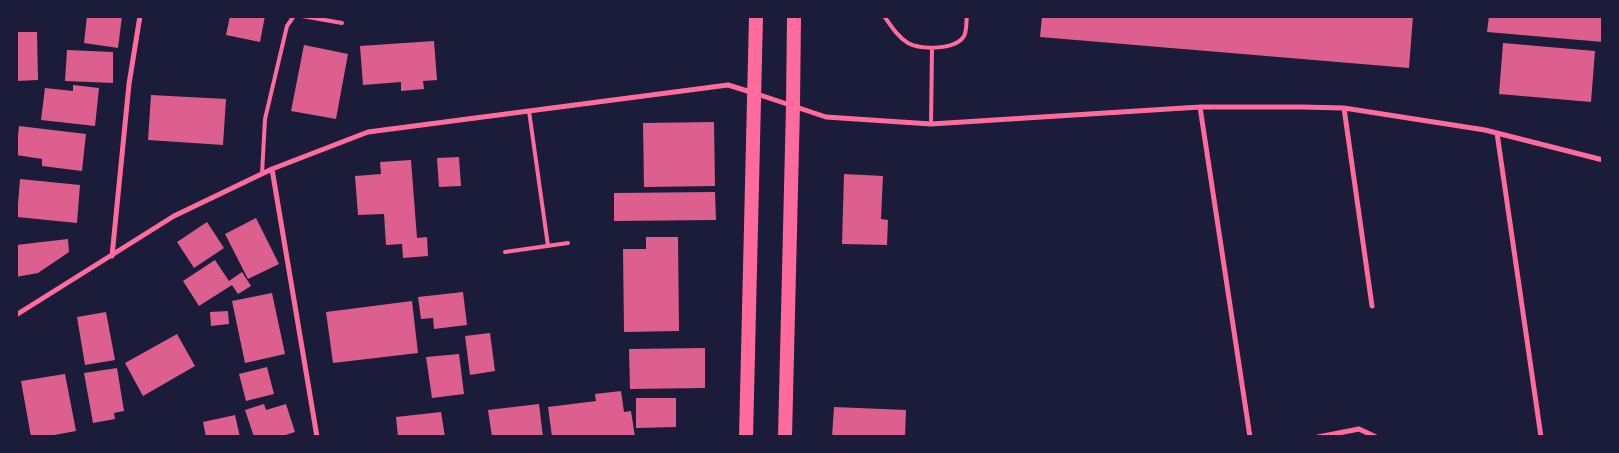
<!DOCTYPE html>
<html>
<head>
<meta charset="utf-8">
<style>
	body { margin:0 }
	#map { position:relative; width:1619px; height:453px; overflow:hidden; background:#1b1b3a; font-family:Montserrat,sans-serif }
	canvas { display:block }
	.frame { position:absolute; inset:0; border:18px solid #1b1b3a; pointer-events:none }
</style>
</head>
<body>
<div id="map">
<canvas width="1619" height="453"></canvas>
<div class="frame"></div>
</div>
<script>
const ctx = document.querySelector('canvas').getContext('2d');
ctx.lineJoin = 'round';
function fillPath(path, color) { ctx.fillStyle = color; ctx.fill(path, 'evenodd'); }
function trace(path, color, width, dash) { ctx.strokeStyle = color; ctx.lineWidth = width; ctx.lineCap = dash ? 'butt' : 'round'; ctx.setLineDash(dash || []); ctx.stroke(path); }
fillPath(new Path2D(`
	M 87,16 L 122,16 L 118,48 L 84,43 Z
	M 230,16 L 265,16 L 260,42 L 226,35 Z
	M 1042,16 L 1413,16 L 1409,68 L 1040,37 Z
	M 1489,16 L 1603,16 L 1603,42 L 1487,32 Z
	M 16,32 L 37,32 L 38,80 L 17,81 Z
	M 434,41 L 437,80 L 423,81 L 424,89 L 401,91 L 401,82 L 363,85 L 360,46 Z
	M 1503,43 L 1595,51 L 1591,102 L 1499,94 Z
	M 304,45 L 348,54 L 336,119 L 291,111 Z
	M 67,50 L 113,52 L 113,83 L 65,81 Z
	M 73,85 L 99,88 L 95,126 L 41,120 L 45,88 L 73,91 Z
	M 151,95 L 226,99 L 223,145 L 148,140 Z
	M 714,122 L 715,186 L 644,187 L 643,123 Z
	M 19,126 L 86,134 L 82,171 L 42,166 L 42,159 L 16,155 Z
	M 459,157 L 461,186 L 439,187 L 437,158 Z
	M 411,160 L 417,238 L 427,237 L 428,256 L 403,258 L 402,244 L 386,245 L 384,214 L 358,215 L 355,176 L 381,174 L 380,162 Z
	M 844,174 L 883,176 L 881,219 L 888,220 L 887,245 L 842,244 Z
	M 20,179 L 80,185 L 77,223 L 17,217 Z
	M 715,192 L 716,220 L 614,221 L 614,193 Z
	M 256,218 L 279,264 L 248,279 L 225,234 Z
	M 207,222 L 224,248 L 194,268 L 177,242 Z
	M 646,237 L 678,237 L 679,331 L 624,332 L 623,249 L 646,249 Z
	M 68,239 L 69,252 L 38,273 L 16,277 L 16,245 Z
	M 215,260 L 229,281 L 242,272 L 251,286 L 238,294 L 232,285 L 199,306 L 183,281 Z
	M 463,292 L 467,325 L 434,329 L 433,318 L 421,319 L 418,297 Z
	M 272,293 L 285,354 L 245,363 L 232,301 Z
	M 412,301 L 418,353 L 333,363 L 326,312 Z
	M 228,311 L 229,324 L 211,326 L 210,312 Z
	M 106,312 L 115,360 L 85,365 L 77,317 Z
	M 490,333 L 495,371 L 470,375 L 465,336 Z
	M 177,334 L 195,366 L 143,396 L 125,363 Z
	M 705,348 L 705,388 L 630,389 L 629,349 Z
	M 459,354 L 464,394 L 432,398 L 426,357 Z
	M 267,367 L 274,394 L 246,401 L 239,374 Z
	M 117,368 L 124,411 L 114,413 L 115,419 L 93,423 L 84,373 Z
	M 65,374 L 76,431 L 43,437 L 31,437 L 21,381 Z
	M 621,391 L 624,412 L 631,411 L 635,437 L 552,437 L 548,407 L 596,401 L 595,394 Z
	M 636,398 L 676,398 L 676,427 L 636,428 Z
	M 264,404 L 266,410 L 286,404 L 295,432 L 279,437 L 254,437 L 245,410 Z
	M 539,404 L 543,437 L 492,437 L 488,410 Z
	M 834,407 L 906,410 L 905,437 L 832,437 Z
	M 441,412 L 445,437 L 398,437 L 396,417 Z
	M 235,415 L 240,437 L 206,437 L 203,422 Z`), '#dd5f8e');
trace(new Path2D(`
	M 302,16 L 342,23
	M 884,16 C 891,26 898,37 908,43 C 921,50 956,50 964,36 C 967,31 966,22 967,16
	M 529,111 L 548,246
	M 931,124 L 932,48
	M 262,174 L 265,119 L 287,26 L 294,16
	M 505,252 L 568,243`), '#ff6b9d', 4);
trace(new Path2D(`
	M 1200,107 L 1250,437
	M 1344,108 L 1372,306
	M 1497,133 L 1541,437
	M 272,169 L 317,437
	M 112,256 L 129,84 L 140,16
	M 16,315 L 174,216 L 272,169 L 368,132 L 728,85 L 754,93 L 826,117 L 931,124 L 1200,107 L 1301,107 L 1344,108 L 1485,130 L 1603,160
	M 1318,437 L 1359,429 L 1376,437`), '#ff6b9d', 5);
trace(new Path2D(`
	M 746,437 L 756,16
	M 785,437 L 793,106 L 794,16`), '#ff6b9d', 14);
</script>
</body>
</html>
